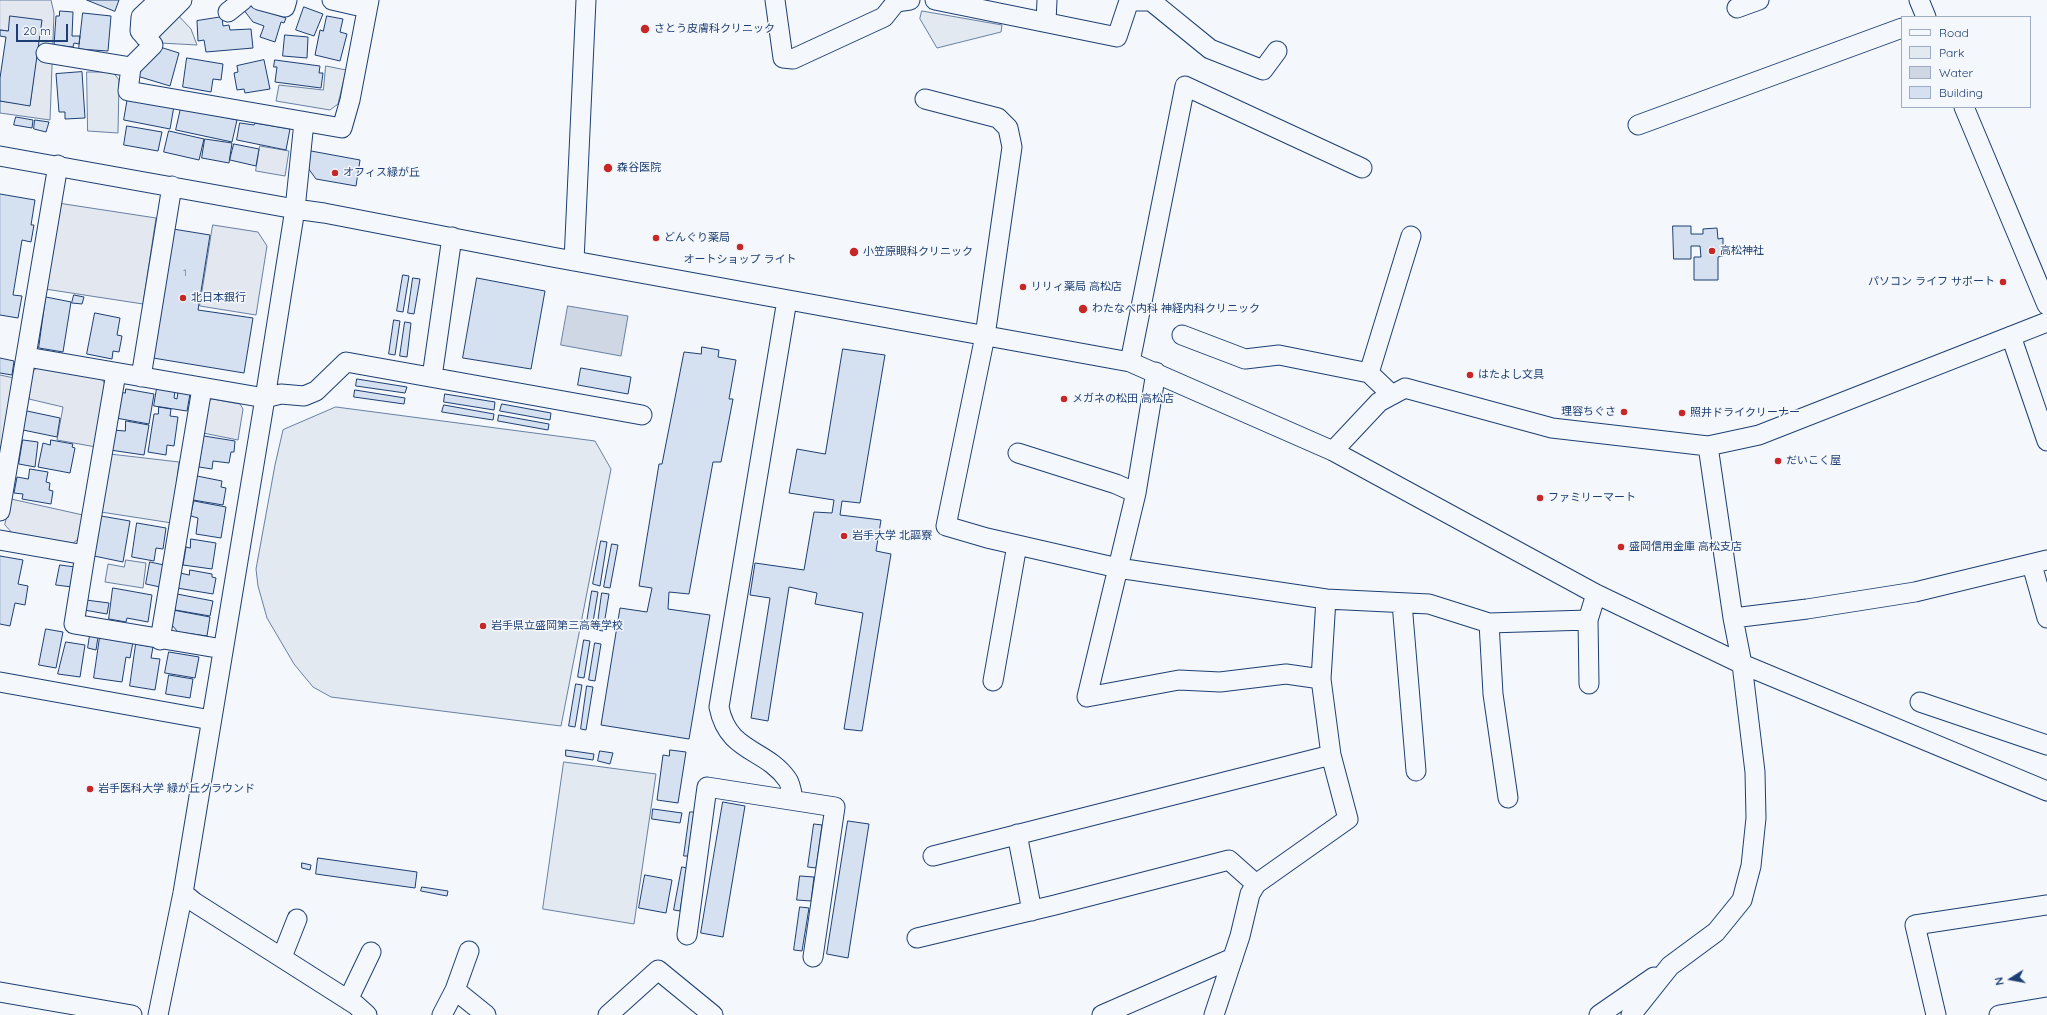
<!DOCTYPE html>
<html>
<head>
<meta charset="utf-8">
<style>
	body { margin:0 }
	#map { position:relative; width:2047px; height:1015px; overflow:hidden; background:#f4f7fb; font-family:Quicksand,sans-serif }
	canvas { display:block }
	.legend { position:absolute; left:1901px; top:16px; width:130px; height:92px; box-sizing:border-box; background:#f4f7fb; border:1px solid #9eadc5; margin:0; padding:5px 7px; list-style:none; font-size:12px; color:#1d3f73 }
	.legend li { display:flex; align-items:center; gap:8px; height:20px }
	.legend b { width:20px; border:1px solid #9eadc5 }
	.north { position:absolute; left:1991px; top:959px; width:40px; height:40px; -webkit-text-stroke:3px #f4f7fb; paint-order:stroke; rotate:259deg; font-size:11px; font-weight:700; line-height:16px; text-align:center; color:#1d3f73 }
	.north::after { content:''; display:block; margin:auto; width:14px; height:18px; background:#1d3f73; clip-path:polygon(50% 0,100% 100%,50% 72%,0 100%) }
	.scale { position:absolute; left:16px; top:24px; width:52px; height:18px; box-sizing:border-box; border:2px solid #1d3f73; border-top:0; padding-left:5px; font-size:12px; line-height:14px; white-space:nowrap; color:#1d3f73; -webkit-text-stroke:3px #f4f7fb; paint-order:stroke }
</style>
</head>
<body>
<div id="map">
<canvas width="2047" height="1015"></canvas>
<ul class="legend">
<li><b style="height:5px;background:#f4f7fb"></b>Road</li>
<li><b style="height:11px;background:#e3e9f0"></b>Park</li>
<li><b style="height:11px;background:#cfd7e4"></b>Water</li>
<li><b style="height:11px;background:#d5e0f0"></b>Building</li>
</ul>
<div class="north">N</div>
<div class="scale">20 m</div>
</div>
<script>
const ctx = document.querySelector('canvas').getContext('2d');
ctx.lineJoin = 'round';
function fillPath(path, color) { ctx.fillStyle = color; ctx.fill(path, 'evenodd'); }
function trace(path, color, width, dash) { ctx.strokeStyle = color; ctx.lineWidth = width; ctx.lineCap = dash ? 'butt' : 'round'; ctx.setLineDash(dash || []); ctx.stroke(path); }
function write(font, color, halo, rows, align = 'center') {
  ctx.font = font + ' Quicksand,"Noto Sans JP",sans-serif'; ctx.lineWidth = 3; ctx.setLineDash([]); ctx.textBaseline = 'middle'; ctx.strokeStyle = halo; ctx.fillStyle = color; for (const [text, x, y, turn = 0] of rows) {
    ctx.save(); ctx.translate(x, y); ctx.rotate((+turn || 0) * Math.PI / 180); ctx.textAlign = isNaN(turn) ? turn : align; if (halo) ctx.strokeText(text, 0, 0); ctx.fillText(text, 0, 0); ctx.restore();
  }
}
const green = new Path2D(`
	M 922,11 L 1002,25 L 1001,32 L 937,48 L 920,19 Z
	M 175,12 L 191,29 L 197,45 L 160,43 L 153,35 Z
	M 326,66 L 346,70 L 338,104 L 330,110 L 276,101 L 279,85 L 323,90 Z
	M 87,72 L 113,72 L 119,80 L 118,133 L 88,131 Z
	M 336,407 L 595,441 L 611,469 L 561,726 L 331,697 L 313,687 L 294,664 L 267,618 L 258,586 L 256,569 L 275,465 L 283,430 Z
	M 110,454 L 179,462 L 172,523 L 101,512 Z
	M 126,560 L 146,563 L 143,588 L 105,582 L 108,564 L 124,567 Z
	M 564,762 L 656,774 L 634,924 L 543,909 Z`);
fillPath(green, '#e3e9f0');
trace(green, '#687fa3', 1);
const parking = new Path2D(`
	M 0,0 L 51,0 L 54,13 L 50,120 L 0,113 L 0,101 L 30,105 L 41,21 L 8,31 L 0,30 Z
	M 260,146 L 289,151 L 285,176 L 256,171 Z
	M 58,203 L 156,218 L 143,304 L 45,289 Z
	M 213,225 L 258,232 L 267,246 L 256,315 L 200,306 Z
	M 39,367 L 100,376 L 106,386 L 96,447 L 57,440 L 63,407 L 29,399 L 32,372 Z
	M 0,375 L 14,378 L 3,447 L 0,446 Z
	M 212,399 L 240,404 L 243,409 L 238,440 L 203,433 L 209,402 Z
	M 11,499 L 83,515 L 78,539 L 71,545 L 13,534 L 5,525 Z`);
fillPath(parking, '#e3e8f0');
trace(parking, '#687fa3', 1);
const water = new Path2D(`
	M 568,306 L 628,316 L 621,356 L 561,345 Z`);
fillPath(water, '#cfd7e4');
trace(water, '#687fa3', 1);
const building = new Path2D(`
	M 87,0 L 119,0 L 115,11 Z
	M 254,2 L 258,9 L 286,18 L 284,23 L 281,22 L 275,42 L 260,37 L 264,26 L 253,22 L 243,9 Z
	M 304,7 L 323,14 L 314,36 L 296,30 Z
	M 60,11 L 73,12 L 72,36 L 80,36 L 79,44 L 74,43 L 73,47 L 54,45 L 56,16 L 59,16 Z
	M 83,13 L 111,16 L 108,51 L 79,49 Z
	M 10,16 L 42,20 L 30,106 L 0,101 L 0,78 L 6,37 L 0,36 L 0,30 L 8,31 Z
	M 327,16 L 343,19 L 340,32 L 347,34 L 340,61 L 315,55 L 320,30 L 323,31 Z
	M 222,17 L 223,26 L 229,25 L 230,30 L 251,29 L 253,48 L 206,52 L 204,40 L 198,41 L 197,21 Z
	M 285,35 L 308,37 L 307,58 L 283,56 Z
	M 160,47 L 179,53 L 170,86 L 137,76 Z
	M 187,58 L 223,64 L 221,80 L 213,79 L 211,92 L 183,87 Z
	M 264,60 L 270,89 L 245,93 L 244,89 L 237,90 L 234,73 L 238,72 L 237,66 Z
	M 275,60 L 320,66 L 319,73 L 323,73 L 321,88 L 275,82 L 277,67 L 274,67 Z
	M 82,72 L 85,118 L 65,119 L 65,112 L 59,112 L 56,74 Z
	M 128,97 L 174,106 L 170,129 L 124,120 Z
	M 181,108 L 237,120 L 232,142 L 176,130 Z
	M 16,117 L 33,120 L 32,128 L 14,125 Z
	M 35,120 L 49,122 L 46,132 L 34,129 Z
	M 240,123 L 254,125 L 255,123 L 290,129 L 286,150 L 237,140 Z
	M 127,126 L 162,132 L 158,151 L 124,145 Z
	M 169,131 L 204,139 L 199,160 L 164,152 Z
	M 205,139 L 232,143 L 229,163 L 202,158 Z
	M 234,144 L 259,149 L 256,166 L 230,160 Z
	M 311,151 L 360,160 L 356,186 L 316,179 L 308,168 Z
	M 0,194 L 35,200 L 31,225 L 34,225 L 31,242 L 22,240 L 13,295 L 22,296 L 18,318 L 0,315 Z
	M 1673,226 L 1691,226 L 1691,234 L 1703,234 L 1703,229 L 1717,228 L 1718,239 L 1723,238 L 1723,256 L 1718,257 L 1718,280 L 1694,280 L 1694,257 L 1701,257 L 1700,246 L 1691,246 L 1691,259 L 1674,259 Z
	M 173,229 L 210,235 L 198,310 L 253,318 L 244,373 L 153,358 Z
	M 403,275 L 409,276 L 403,312 L 397,311 Z
	M 413,278 L 420,279 L 414,314 L 408,313 Z
	M 477,278 L 545,291 L 531,369 L 463,358 Z
	M 74,295 L 84,297 L 82,304 L 72,303 Z
	M 46,297 L 71,302 L 63,352 L 39,348 Z
	M 95,313 L 120,318 L 117,335 L 122,336 L 119,352 L 113,351 L 112,359 L 87,354 Z
	M 394,320 L 400,321 L 395,355 L 389,354 Z
	M 405,322 L 411,323 L 407,357 L 400,356 Z
	M 702,347 L 719,350 L 718,357 L 736,360 L 729,399 L 733,399 L 721,462 L 713,462 L 689,594 L 669,592 L 668,609 L 710,615 L 689,739 L 601,725 L 620,608 L 647,612 L 652,588 L 639,586 L 659,464 L 662,464 L 684,352 L 701,354 Z
	M 843,349 L 885,355 L 860,503 L 842,501 L 840,515 L 881,520 L 876,551 L 891,554 L 862,731 L 844,729 L 863,613 L 815,604 L 817,593 L 789,587 L 768,721 L 751,718 L 770,598 L 750,595 L 755,563 L 804,570 L 814,512 L 832,513 L 834,500 L 789,493 L 797,449 L 825,454 Z
	M 0,358 L 14,361 L 12,375 L 0,373 Z
	M 581,368 L 631,377 L 628,394 L 578,385 Z
	M 357,379 L 407,387 L 405,393 L 356,386 Z
	M 157,388 L 175,391 L 174,398 L 177,399 L 178,392 L 190,394 L 187,411 L 154,406 Z
	M 126,389 L 154,394 L 149,424 L 116,418 L 120,392 L 125,393 Z
	M 355,390 L 405,398 L 404,404 L 354,397 Z
	M 445,394 L 495,402 L 494,410 L 444,402 Z
	M 502,404 L 551,413 L 550,420 L 500,411 Z
	M 444,405 L 494,414 L 493,420 L 442,412 Z
	M 159,407 L 171,409 L 170,416 L 178,417 L 174,446 L 167,445 L 166,455 L 148,452 L 154,414 L 158,414 Z
	M 27,411 L 60,418 L 57,437 L 23,430 Z
	M 499,415 L 549,424 L 548,430 L 498,421 Z
	M 126,421 L 149,425 L 144,455 L 110,450 L 113,430 L 125,431 Z
	M 204,436 L 235,441 L 234,452 L 231,452 L 229,463 L 213,461 L 212,469 L 199,467 Z
	M 23,440 L 38,442 L 35,467 L 19,464 Z
	M 51,440 L 73,444 L 72,447 L 75,448 L 70,473 L 38,467 L 43,443 L 50,445 Z
	M 30,469 L 48,472 L 46,482 L 50,483 L 49,490 L 53,491 L 51,504 L 22,499 L 23,494 L 14,493 L 17,477 L 28,479 Z
	M 197,476 L 222,481 L 221,487 L 226,488 L 223,505 L 193,500 Z
	M 194,501 L 226,507 L 221,538 L 196,534 L 198,518 L 191,516 Z
	M 101,516 L 130,521 L 123,562 L 94,556 Z
	M 137,523 L 166,528 L 163,549 L 156,548 L 154,561 L 132,557 Z
	M 191,539 L 216,543 L 212,569 L 183,565 L 186,547 L 190,548 Z
	M 601,541 L 607,542 L 600,586 L 593,584 Z
	M 612,544 L 618,545 L 610,588 L 604,587 Z
	M 0,556 L 23,560 L 18,584 L 28,586 L 25,605 L 15,603 L 10,626 L 0,624 Z
	M 150,562 L 164,565 L 160,587 L 146,584 Z
	M 60,565 L 75,567 L 72,587 L 56,585 Z
	M 190,570 L 212,574 L 212,577 L 216,578 L 213,594 L 177,588 L 180,573 L 189,575 Z
	M 113,588 L 152,595 L 148,622 L 127,618 L 126,622 L 109,619 Z
	M 592,591 L 598,592 L 592,628 L 586,628 Z
	M 602,593 L 609,594 L 603,631 L 597,630 Z
	M 177,594 L 213,601 L 210,616 L 175,610 Z
	M 86,600 L 109,603 L 107,614 L 84,610 Z
	M 173,610 L 210,617 L 207,636 L 178,632 L 171,624 Z
	M 46,629 L 63,632 L 56,668 L 39,665 Z
	M 90,635 L 98,637 L 96,650 L 88,648 Z
	M 100,637 L 133,642 L 130,658 L 126,657 L 122,682 L 94,678 Z
	M 584,640 L 590,641 L 584,678 L 578,677 Z
	M 66,642 L 85,645 L 80,677 L 58,674 Z
	M 595,643 L 601,644 L 595,681 L 589,680 Z
	M 136,644 L 153,647 L 151,658 L 160,659 L 155,690 L 130,686 Z
	M 169,652 L 199,657 L 195,678 L 165,673 Z
	M 169,675 L 193,679 L 190,698 L 166,694 Z
	M 576,684 L 582,685 L 575,727 L 569,726 Z
	M 587,686 L 593,687 L 586,730 L 581,729 Z
	M 566,750 L 594,754 L 593,760 L 566,756 Z
	M 670,750 L 686,752 L 678,803 L 657,800 L 663,755 L 669,756 Z
	M 600,751 L 613,753 L 610,764 L 598,761 Z
	M 723,802 L 745,806 L 723,937 L 701,933 Z
	M 653,809 L 682,813 L 680,823 L 652,819 Z
	M 690,812 L 694,812 L 688,856 L 684,856 Z
	M 848,821 L 869,824 L 848,958 L 827,954 Z
	M 814,824 L 822,825 L 816,868 L 808,867 Z
	M 318,858 L 417,872 L 415,888 L 316,874 Z
	M 302,863 L 311,865 L 310,870 L 302,868 Z
	M 682,867 L 687,868 L 680,911 L 674,910 Z
	M 645,875 L 672,880 L 666,913 L 639,908 Z
	M 800,876 L 814,877 L 811,901 L 797,900 Z
	M 422,887 L 448,891 L 447,896 L 421,891 Z
	M 800,907 L 809,908 L 802,951 L 794,950 Z`);
fillPath(building, '#d5e0f0');
trace(building, '#1d3f73', 1);
const minor = new Path2D(`
	M 159,0 L 141,17 L 140,31 L 153,45 L 131,67 L 128,91 L 342,128 L 350,100 L 369,0
	M 259,0 L 285,7 L 287,0
	M 332,0 L 367,8
	M 775,0 L 783,58 L 793,59 L 884,17 L 896,2 L 910,0
	M 935,0 L 1117,37 L 1129,1 L 1151,1 L 1210,49 L 1263,70 L 1277,51
	M 1919,0 L 1926,17
	M 1737,8 L 1759,0
	M 228,12 L 243,0
	M 1046,22 L 1047,0
	M 145,37 L 182,0
	M 46,53 L 131,67
	M 925,99 L 998,118 L 1008,128 L 1012,147 L 985,336 L 946,526 L 987,538 L 1118,568 L 1326,599
	M 1964,107 L 2047,305
	M 1638,125 L 1902,28
	M 0,156 L 295,209 L 324,213 L 552,257 L 1130,362 L 1333,451 L 1596,594 L 1742,664 L 2047,791
	M 574,261 L 586,0
	M 787,300 L 719,707 C 728,753 765,748 787,779 C 791,784 792,793 793,800
	M 1182,335 L 1245,359 L 1279,355 L 1369,373 L 1392,395
	M 2011,336 L 2047,441
	M 27,357 L 265,398 L 281,394 L 304,396 L 316,391 L 346,362 L 642,415
	M 1130,362 L 1185,86 L 1362,168
	M 1156,372 L 1136,493 L 1087,697 L 1179,680 L 1220,682 L 1286,674 L 1321,679
	M 1369,373 L 1411,236
	M 141,377 L 172,186
	M 432,377 L 452,237
	M 1333,451 L 1379,402 L 1405,388 L 1552,428 L 1708,446 L 1759,435 L 2047,322
	M 1018,453 L 1116,484 L 1136,493
	M 0,511 L 58,165
	M 0,540 L 85,555 L 74,624 L 223,649
	M 85,555 L 116,373
	M 2032,565 L 2047,618
	M 1402,603 L 1416,771
	M 1733,618 L 1807,609 L 1915,592 L 2047,560
	M 1588,620 L 1589,684
	M 1489,623 L 1493,694 L 1508,798
	M 160,640 L 202,388
	M 993,681 L 1017,545
	M 0,682 L 211,720
	M 1920,702 L 2047,745
	M 1017,834 L 1032,911
	M 933,856 L 1331,755
	M 183,893 L 194,902 L 356,1005 L 367,1015
	M 687,935 L 707,787 L 835,807 L 813,957
	M 917,938 L 1055,905 L 1229,860 L 1256,884
	M 282,957 L 297,919
	M 455,990 L 469,951
	M 0,992 L 132,1015
	M 348,1000 L 371,952
	M 158,1015 L 183,893 L 265,398 L 295,209 L 304,122
	M 442,1015 L 455,990 L 486,1015
	M 608,1015 L 658,970 L 713,1015
	M 1102,1015 L 1233,958
	M 1214,1015 L 1240,936 L 1250,894 L 1256,884 L 1348,819 L 1331,755 L 1321,679 L 1326,599 L 1429,604 L 1489,623 L 1588,620 L 1596,594
	M 1599,1015 L 1654,977
	M 1631,1015 L 1670,966 L 1716,932 L 1742,900 L 1751,866 L 1756,818 L 1755,772 L 1742,664 L 1733,618 L 1708,446
	M 1936,1015 L 1915,925 L 2047,905
	M 1999,1015 L 2047,1007`);
trace(minor, '#1d3f73', 21);
trace(minor, '#f4f7fb', 19);
for (const [x, y, r, color] of [
	[645,29,5,"#c62828"],
	[608,168,5,"#c62828"],
	[335,173,4,"#c62828"],
	[656,238,4,"#c62828"],
	[740,247,4,"#c62828"],
	[1712,251,4,"#c62828"],
	[854,252,5,"#c62828"],
	[2003,282,4,"#c62828"],
	[1023,287,4,"#c62828"],
	[183,298,4,"#c62828"],
	[1083,309,5,"#c62828"],
	[1470,375,4,"#c62828"],
	[1064,399,4,"#c62828"],
	[1624,412,4,"#c62828"],
	[1682,413,4,"#c62828"],
	[1778,461,4,"#c62828"],
	[1540,498,4,"#c62828"],
	[844,536,4,"#c62828"],
	[1621,547,4,"#c62828"],
	[483,626,4,"#c62828"],
	[90,789,4,"#c62828"]
]) { const dot = new Path2D(); dot.arc(x, y, r, 0, 2 * Math.PI); ctx.fillStyle = color; ctx.fill(dot); trace(dot, '#f4f7fb', 1.5); }
write('9px', '#4b6792', null, [
	["1",185,273]
]);
write('11px', '#1d3f73', '#f4f7fb', [
	["さとう皮膚科クリニック",654,29],
	["森谷医院",617,168],
	["オフィス緑が丘",343,173],
	["どんぐり薬局",664,238],
	["高松神社",1720,251],
	["小笠原眼科クリニック",863,252],
	["オートショップ ライト",740,260,"center"],
	["パソコン ライフ サポート",1995,282,"right"],
	["リリィ薬局 高松店",1031,287],
	["北日本銀行",191,298],
	["わたなべ内科 神経内科クリニック",1092,309],
	["はたよし文具",1478,375],
	["メガネの松田 高松店",1072,399],
	["理容ちぐさ",1616,412,"right"],
	["照井ドライクリーナー",1690,413],
	["だいこく屋",1786,461],
	["ファミリーマート",1548,498],
	["岩手大学 北謳寮",852,536],
	["盛岡信用金庫 高松支店",1629,547],
	["岩手県立盛岡第三高等学校",491,626],
	["岩手医科大学 緑が丘グラウンド",98,789]
], 'left');
</script>
</body>
</html>
